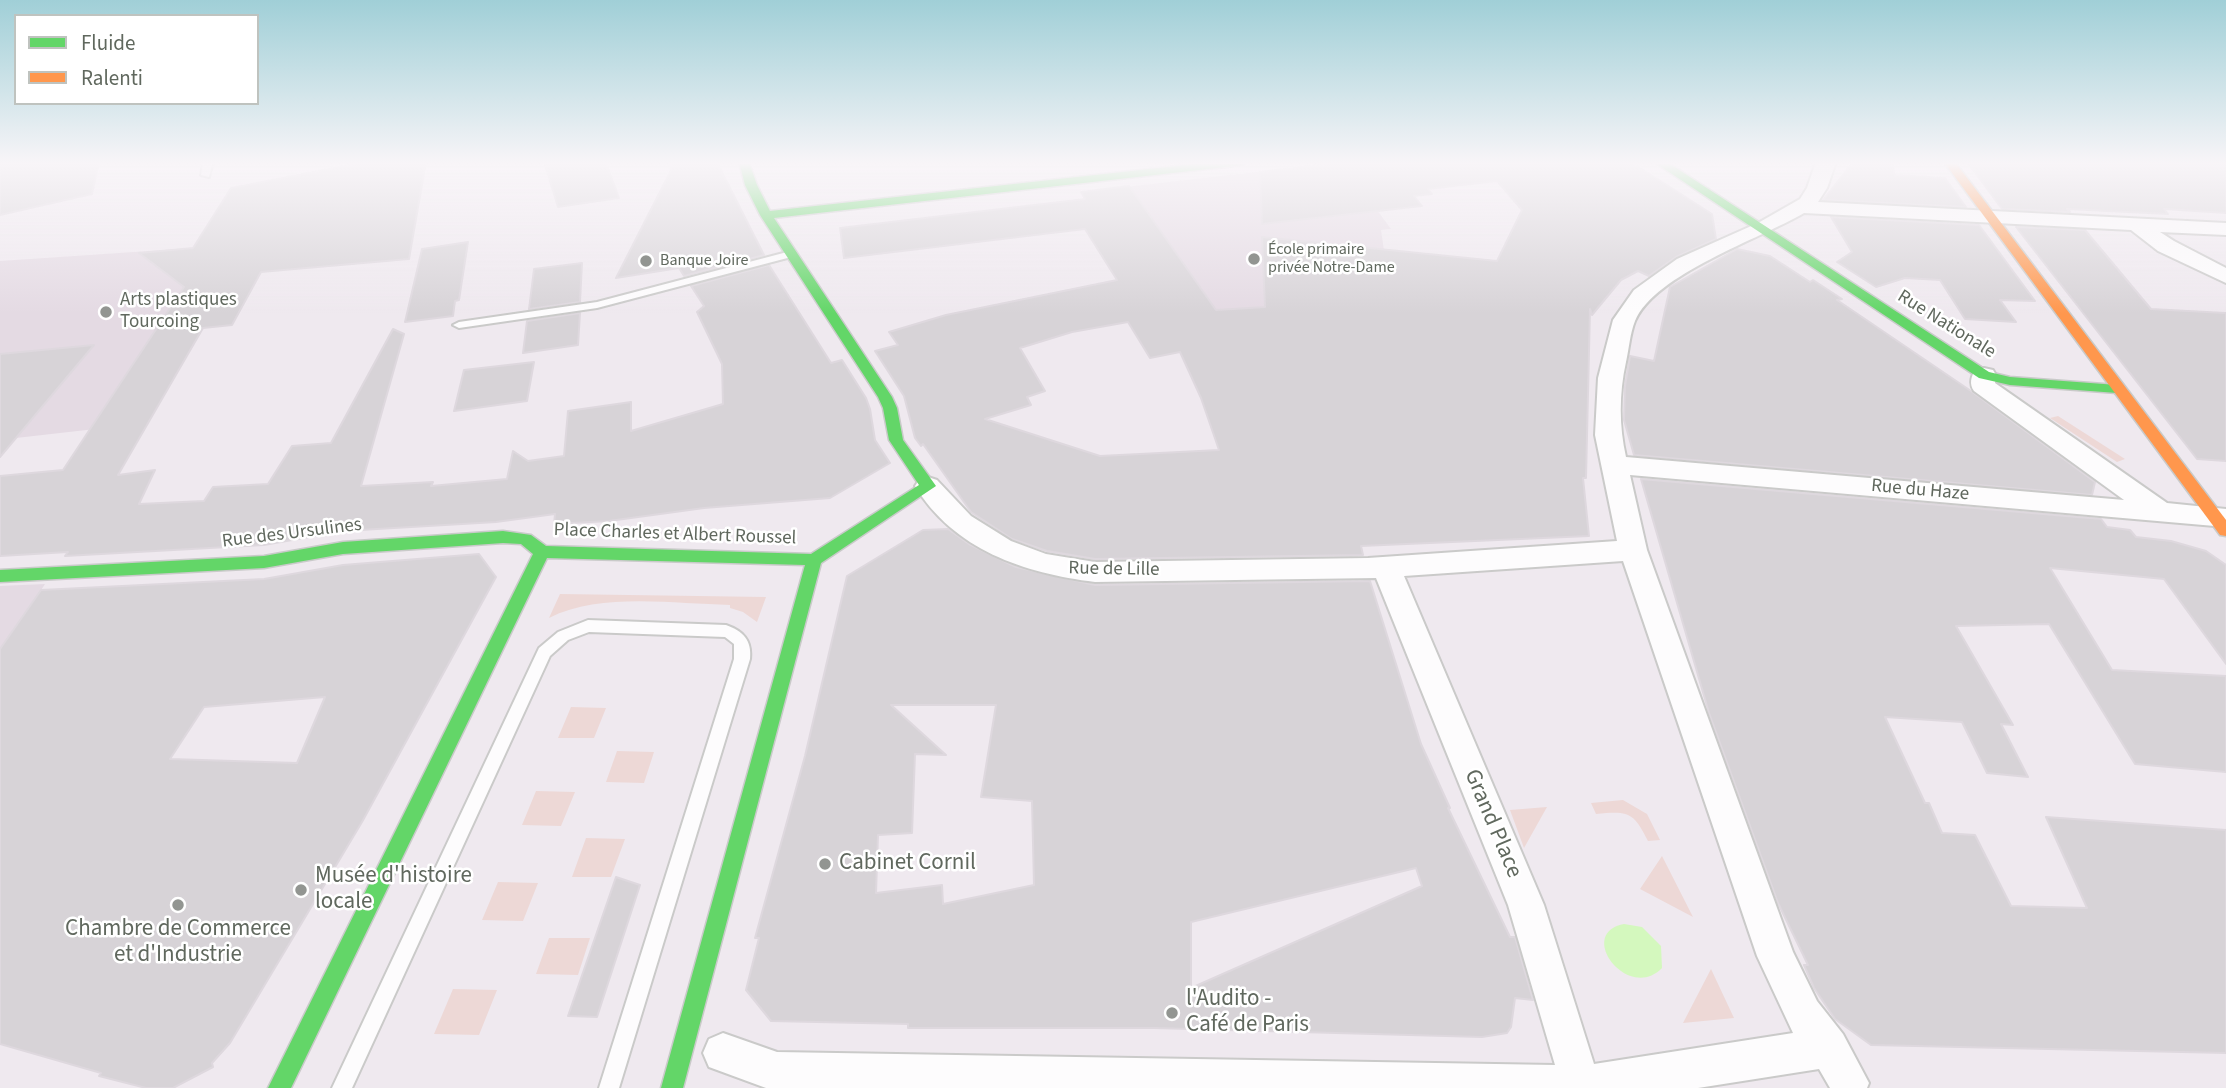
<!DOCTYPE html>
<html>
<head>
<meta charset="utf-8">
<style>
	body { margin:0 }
	#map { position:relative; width:2226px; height:1088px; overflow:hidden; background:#efe9ef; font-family:"Source Sans 3",sans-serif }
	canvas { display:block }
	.legend { position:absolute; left:14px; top:14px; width:245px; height:91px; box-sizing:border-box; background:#fff; border:2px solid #bfc3bf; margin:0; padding:9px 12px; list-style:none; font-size:21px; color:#60685e }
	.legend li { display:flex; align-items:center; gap:14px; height:35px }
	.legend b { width:35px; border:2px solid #bfc3bf }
</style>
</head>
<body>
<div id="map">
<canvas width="2226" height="1088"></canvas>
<ul class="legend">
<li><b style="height:9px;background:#63d668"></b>Fluide</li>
<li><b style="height:9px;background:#ff974d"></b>Ralenti</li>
</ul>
</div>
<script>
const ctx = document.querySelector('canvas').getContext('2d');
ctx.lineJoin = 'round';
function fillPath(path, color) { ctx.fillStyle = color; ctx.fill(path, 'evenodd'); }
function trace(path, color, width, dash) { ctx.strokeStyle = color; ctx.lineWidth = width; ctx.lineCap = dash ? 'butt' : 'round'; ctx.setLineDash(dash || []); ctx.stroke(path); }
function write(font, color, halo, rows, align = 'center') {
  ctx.font = font + ' "Source Sans 3",sans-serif'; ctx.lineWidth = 5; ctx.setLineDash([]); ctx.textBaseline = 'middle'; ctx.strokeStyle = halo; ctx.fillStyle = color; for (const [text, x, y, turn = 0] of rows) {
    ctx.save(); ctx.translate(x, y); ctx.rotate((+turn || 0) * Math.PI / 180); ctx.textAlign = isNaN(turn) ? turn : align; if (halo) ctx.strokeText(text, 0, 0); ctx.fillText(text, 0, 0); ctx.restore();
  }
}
fillPath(new Path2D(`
	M 1342,162 L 1391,229 L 1381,230 L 1384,250 L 1180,352 L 1081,192 Z
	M 256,239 L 148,423 L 16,438 L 0,457 L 0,261 L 193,248 Z
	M 45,584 L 36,598 L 0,649 L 0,586 Z`), '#e4dae3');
fillPath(new Path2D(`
	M 2058,416 L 2125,459 L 2117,462 L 2050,418 Z
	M 560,594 L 766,597 L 757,622 L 743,612 L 730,608 L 730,605 C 673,604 601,592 549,618 Z
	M 571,707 L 606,708 L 594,738 L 558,738 Z
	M 617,751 L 654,752 L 644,783 L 606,782 Z
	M 536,791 L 575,792 L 561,826 L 522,825 Z
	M 1623,800 L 1647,814 L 1660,840 L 1648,841 C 1633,811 1628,811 1596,814 L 1591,803 Z
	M 1547,807 L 1524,848 L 1510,810 Z
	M 586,838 L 625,839 L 611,877 L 572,877 Z
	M 1662,856 L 1693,917 L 1640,889 Z
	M 498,882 L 538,883 L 523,921 L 482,920 Z
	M 549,938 L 590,938 L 578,975 L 536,974 Z
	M 1711,969 L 1734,1018 L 1683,1023 Z
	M 453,989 L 497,990 L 479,1035 L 434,1034 Z`), '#edd8d6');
fillPath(new Path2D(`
	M 1624,924 L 1642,927 L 1661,946 L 1662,968 C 1628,1003 1575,933 1624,924 Z`), '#d4f8be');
const building = new Path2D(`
	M 0,162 L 99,162 L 92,194 L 0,215 Z
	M 364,162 L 426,162 L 409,259 L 261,272 L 232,325 L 203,328 L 118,475 L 155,470 L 139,504 L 204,501 L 213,487 L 268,484 L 292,446 L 331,443 L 393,329 L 404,334 L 361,486 L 433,482 L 431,486 L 507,479 L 513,451 L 528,461 L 564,456 L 568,411 L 631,402 L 631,431 L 723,404 L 722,364 L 697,312 L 704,306 L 691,286 L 769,265 L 831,363 L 842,360 L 866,398 L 870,409 L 875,440 L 890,463 L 830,498 L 704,508 L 609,521 L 554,524 L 555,514 L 496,522 L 343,531 L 264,545 L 65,556 L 68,552 L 0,556 L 0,476 L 63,470 L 184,287 L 139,253 L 193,248 L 231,188 Z
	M 544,162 L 606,162 L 619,198 L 558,207 Z
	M 670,162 L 717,162 L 764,255 L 684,276 L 679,268 L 616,278 L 671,170 Z
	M 1345,162 L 1631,162 L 1712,214 L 1716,239 L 1676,257 L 1649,276 L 1638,271 L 1621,280 L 1592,315 L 1590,309 L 1586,478 L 1583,478 L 1589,536 L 1361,546 L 1363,555 L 1095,559 L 1047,551 L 1012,539 L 971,512 L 923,444 L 921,446 L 915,438 L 904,396 L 875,351 L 898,345 L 889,332 L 946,315 L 1117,280 L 1085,229 L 844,258 L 840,228 L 1085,199 L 1081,192 L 1129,186 L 1216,310 L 1265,307 L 1262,237 L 1497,261 L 1522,210 L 1497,181 L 1428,189 L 1432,194 L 1414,196 L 1422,206 L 1262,224 L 1260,172 ZM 1128,322 L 1150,358 L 1180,352 L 1201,398 L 1219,450 L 1100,456 L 985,419 L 1031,405 L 1027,397 L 1045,391 L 1020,348 L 1072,332 Z
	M 1853,162 L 1891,162 L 1895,175 L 1945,178 L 1966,207 L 1823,200 Z
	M 1967,162 L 2226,162 L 2226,213 L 2164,209 L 2168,214 L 2067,209 L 2070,212 L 2002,209 Z
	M 1831,217 L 1979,225 L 2035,301 L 2000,300 L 2016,322 L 1965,319 L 1940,280 L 1905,278 L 1876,287 L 1837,262 L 1852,252 Z
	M 2016,227 L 2085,230 L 2151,309 L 2226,313 L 2226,461 L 2197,459 Z
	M 468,242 L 459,300 L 455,301 L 453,316 L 405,322 L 422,249 Z
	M 1737,249 L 1770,256 L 1810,282 L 1813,280 L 1842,299 L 1837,300 L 1971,391 L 2095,482 L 2092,495 L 1634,455 L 1624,420 L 1625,386 L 1630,356 L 1654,361 L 1670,287 Z
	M 582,263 L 580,302 L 529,309 L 534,269 Z
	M 580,313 L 578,345 L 523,353 L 527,321 Z
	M 94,345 L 0,457 L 0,354 Z
	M 534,362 L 527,401 L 454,411 L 464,370 Z
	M 1641,479 L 2101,519 L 2107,527 L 2130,530 L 2136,537 L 2171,541 L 2206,551 L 2226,565 L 2226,664 L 2164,579 L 2050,568 L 2112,670 L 2226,676 L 2226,772 L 2135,764 L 2049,624 L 1956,626 L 2013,725 L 2001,724 L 2028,777 L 1987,773 L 1962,722 L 1885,717 L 1925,803 L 1929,803 L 1942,833 L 1975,835 L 2011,906 L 2087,908 L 2046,817 L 2226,830 L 2226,1053 L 1871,1045 L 1835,1019 L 1814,988 L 1804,965 L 1808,965 L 1778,903 L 1709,713 Z
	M 948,529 L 969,544 L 1016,567 L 1095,585 L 1370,581 L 1421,744 L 1450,808 L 1448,808 L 1510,937 L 1515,937 L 1533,1000 L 1515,998 L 1511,1027 L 1507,1033 L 1482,1037 L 1154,1028 L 908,1028 L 908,1024 L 771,1021 L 746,990 L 759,938 L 755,938 L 805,756 L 847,576 L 923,530 ZM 891,705 L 996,705 L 981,797 L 1032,801 L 1034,885 L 943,904 L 942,885 L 876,893 L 878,835 L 912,833 L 915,754 L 946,755 ZM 1416,868 L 1422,886 L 1191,988 L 1191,922 Z
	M 479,554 L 496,577 L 362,822 L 230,1043 L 212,1063 L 213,1067 L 173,1088 L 146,1088 L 99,1076 L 101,1073 L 0,1044 L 0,649 L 41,590 L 264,579 L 343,565 ZM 325,697 L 297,763 L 170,759 L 204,707 Z
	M 616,877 L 640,885 L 597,1017 L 568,1016 Z`);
fillPath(building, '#d7d3d7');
trace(building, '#ded8de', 2);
const lane = new Path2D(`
	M 203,162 L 213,162 L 209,177 L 201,175 Z
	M 791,251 L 796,254 L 795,256 L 597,308 L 459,328 L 453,325 L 459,322 L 597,302 Z
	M 588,620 L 726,625 C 743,631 752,640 750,659 L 619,1088 L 599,1088 L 734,659 L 734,644 L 725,637 L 589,632 L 568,640 L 550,656 L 352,1088 L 332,1088 L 539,648 L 558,632 Z`);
const street = new Path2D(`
	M 1816,162 L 1836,162 L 1827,188 L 1818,202 L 2226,223 L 2226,235 L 2160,232 L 2174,241 L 2226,268 L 2226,283 L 2158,251 L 2131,230 L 1804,213 C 1760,239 1655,274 1635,321 C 1630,333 1629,349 1626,362 C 1619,393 1619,427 1626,457 L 2124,500 L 1974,391 C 1969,384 1971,377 1975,370 L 1984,368 L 1993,370 L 1996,375 L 1995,383 L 2167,503 L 2226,509 L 2226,527 L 1630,475 L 1647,550 L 1793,952 L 1817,1001 L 1843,1034 L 1869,1083 L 1867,1088 L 1830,1088 L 1819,1069 L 1698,1088 L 766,1088 L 709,1067 L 703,1053 L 709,1039 L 723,1033 L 777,1052 L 1555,1065 L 1508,905 L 1376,578 L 1095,582 C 1024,573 954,550 915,486 L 919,480 L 928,477 L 937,480 L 971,516 L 1011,541 L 1046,554 L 1095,562 L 1368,558 L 1617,541 L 1595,435 L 1598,378 L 1613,320 L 1634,290 L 1677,259 L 1758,223 L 1800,199 L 1807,188 ZM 1623,561 L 1757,956 L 1793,1033 L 1594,1064 L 1544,905 L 1404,576 Z`);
const fast = new Path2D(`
	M 739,162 L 749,162 L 757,185 L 770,211 L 1212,162 L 1248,162 L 1243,165 L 774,218 L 892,397 L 897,408 L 903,440 L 936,486 L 821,563 L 683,1088 L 661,1088 L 805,565 L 547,558 L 291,1088 L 268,1088 L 533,554 L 521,544 L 503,543 L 343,554 L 264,568 L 0,582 L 0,570 L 264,556 L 343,542 L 503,531 L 531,535 L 546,546 L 811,554 L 919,485 L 889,440 L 883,408 L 878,397 L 760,215 L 745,185 Z
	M 1654,162 L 1667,162 L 1989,372 L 2010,377 L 2117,385 L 2124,389 L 2117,393 L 2010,385 L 1979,378 Z`);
const slow = new Path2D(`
	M 1944,162 L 1955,162 L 2226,520 L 2226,536 L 2220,535 Z`);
trace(lane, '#cacac9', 4);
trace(street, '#cacac9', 4);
trace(fast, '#c9cac9', 3);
trace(slow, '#c9cac9', 3);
fillPath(lane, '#fdfcfd');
fillPath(street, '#fdfcfd');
fillPath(fast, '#63d668');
fillPath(slow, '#ff974d');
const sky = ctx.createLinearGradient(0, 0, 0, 314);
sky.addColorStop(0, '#a0cfd7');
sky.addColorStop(0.52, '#f8f5f8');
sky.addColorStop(1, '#f8f5f800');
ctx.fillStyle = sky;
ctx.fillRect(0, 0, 2226, 314);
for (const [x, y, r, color] of [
	[1254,259,7,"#929591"],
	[646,261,7,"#929591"],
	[106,312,7,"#929591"],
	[825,864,7,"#929591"],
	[301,890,7,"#929591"],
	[178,905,7,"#929591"],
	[1172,1013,7,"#929591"]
]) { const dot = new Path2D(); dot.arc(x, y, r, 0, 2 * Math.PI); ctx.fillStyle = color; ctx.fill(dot); trace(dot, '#fff', 2.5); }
write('16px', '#60685e', '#fff', [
	["École primaire",1268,250],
	["privée Notre-Dame",1268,268],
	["Banque Joire",660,261]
], 'left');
write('19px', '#60685e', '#fff', [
	["Arts plastiques",120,301],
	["Tourcoing",120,323]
], 'left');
write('19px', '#60685e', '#fff', [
	["Rue Nationale",1946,325,32],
	["Rue du Haze",1920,491,5],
	["Rue des Ursulines",292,534,-7],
	["Place Charles et Albert Roussel",675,535,2],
	["Rue de Lille",1114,570,1]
]);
write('23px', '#60685e', '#fff', [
	["Grand Place",1492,824,67]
]);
write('23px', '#60685e', '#fff', [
	["Cabinet Cornil",839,864],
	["Musée d'histoire",315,877],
	["locale",315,903],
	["Chambre de Commerce",178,930,"center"],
	["et d'Industrie",178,956,"center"],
	["l'Audito -",1186,1000],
	["Café de Paris",1186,1026]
], 'left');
</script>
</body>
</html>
